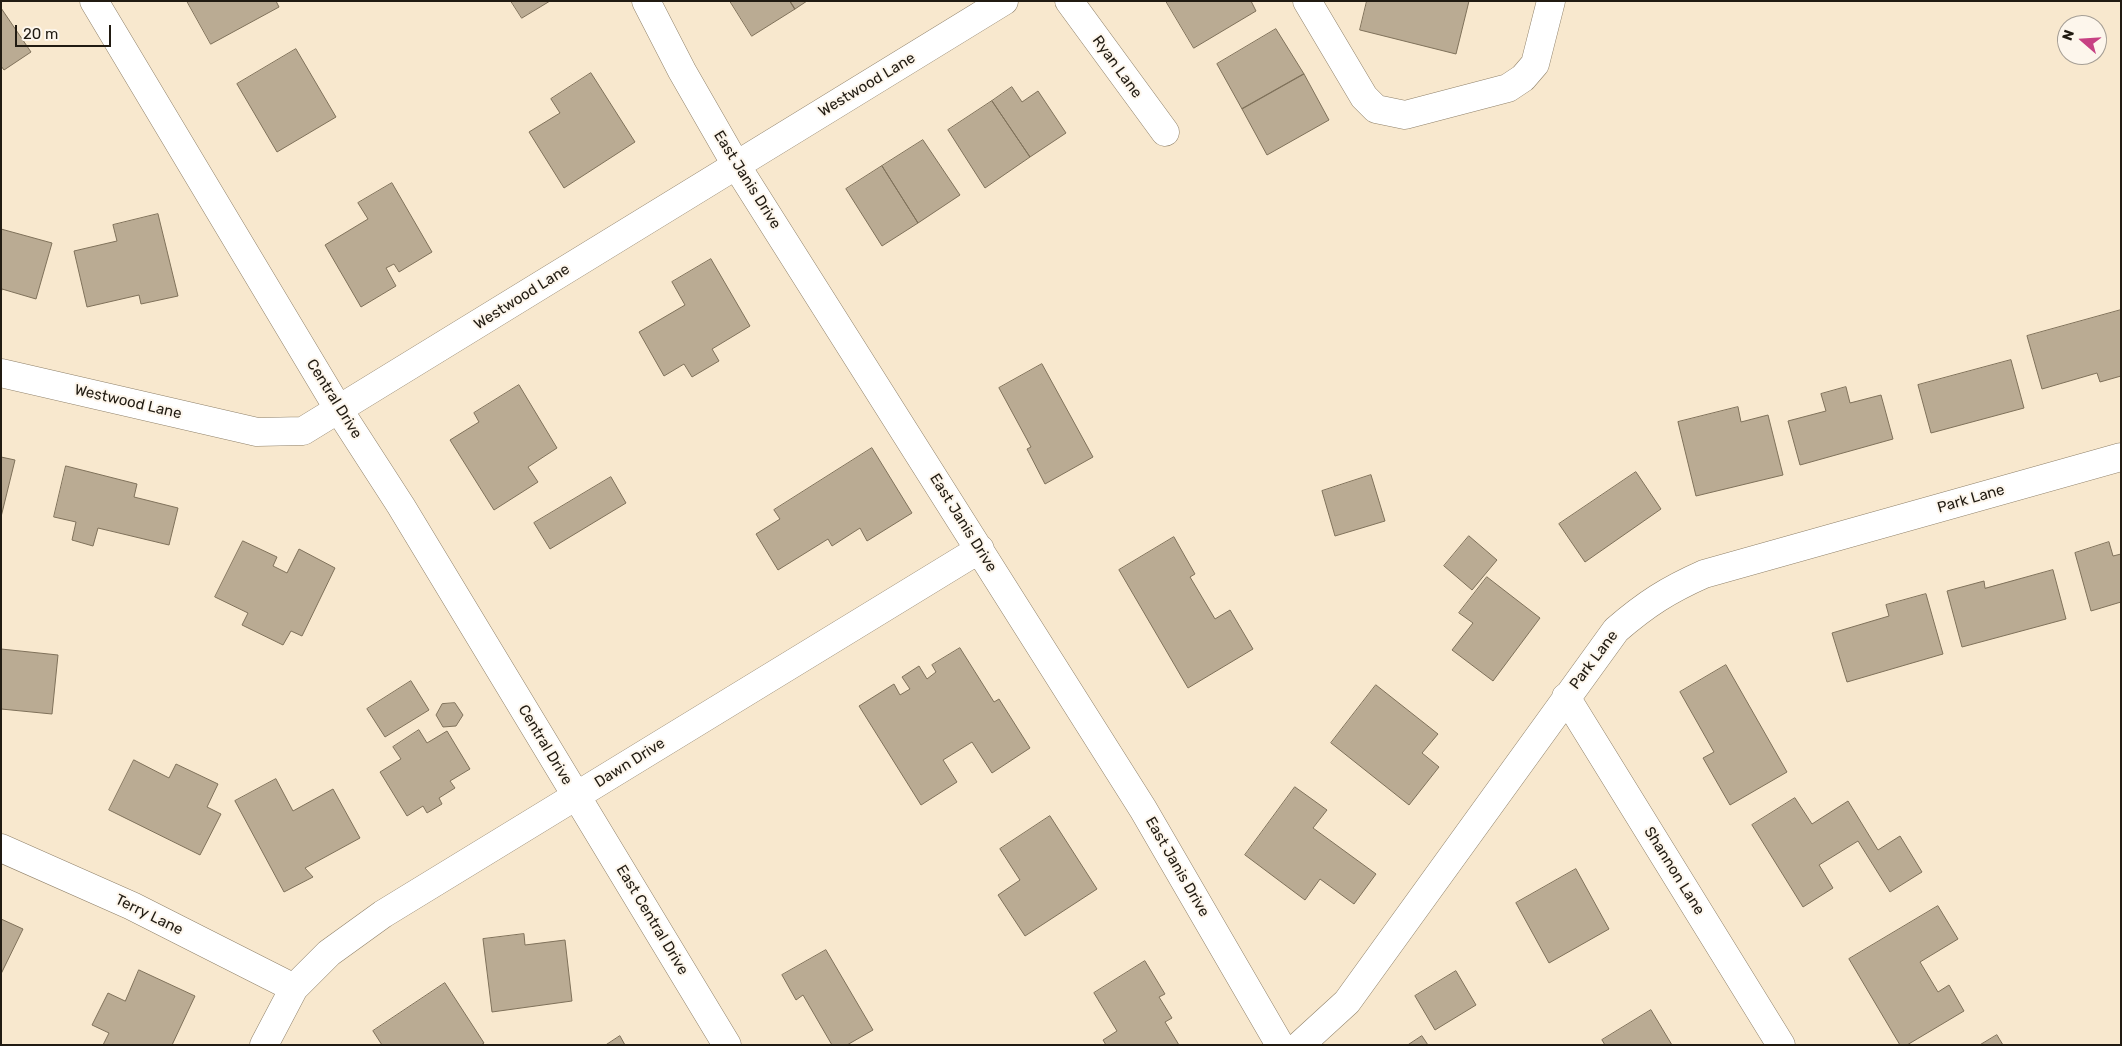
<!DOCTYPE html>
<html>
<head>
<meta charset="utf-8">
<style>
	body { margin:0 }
	#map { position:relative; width:2122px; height:1046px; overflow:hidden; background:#f8e8ce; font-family:Rubik,sans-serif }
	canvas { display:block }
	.frame { position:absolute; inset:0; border:2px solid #211b12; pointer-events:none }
	.north { position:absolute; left:2057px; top:15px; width:50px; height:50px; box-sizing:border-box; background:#fdf6ec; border:1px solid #a59e95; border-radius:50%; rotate:289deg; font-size:14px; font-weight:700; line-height:20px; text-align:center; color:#211b12 }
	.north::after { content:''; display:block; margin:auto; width:18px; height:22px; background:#c74183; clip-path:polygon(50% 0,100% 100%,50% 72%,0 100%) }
	.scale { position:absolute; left:15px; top:25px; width:96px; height:22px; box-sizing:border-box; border:2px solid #211b12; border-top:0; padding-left:6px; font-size:15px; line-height:18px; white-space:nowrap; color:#211b12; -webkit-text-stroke:4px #fdf6ec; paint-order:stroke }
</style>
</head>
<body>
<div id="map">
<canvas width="2122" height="1046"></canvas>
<div class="frame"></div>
<div class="north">N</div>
<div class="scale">20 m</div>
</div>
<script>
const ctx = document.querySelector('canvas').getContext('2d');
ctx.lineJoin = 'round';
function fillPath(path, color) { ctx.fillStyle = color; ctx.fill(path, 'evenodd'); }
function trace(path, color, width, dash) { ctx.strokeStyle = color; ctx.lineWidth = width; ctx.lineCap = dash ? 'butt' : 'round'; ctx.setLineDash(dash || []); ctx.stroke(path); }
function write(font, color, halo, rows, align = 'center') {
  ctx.font = font + ' Rubik,sans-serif'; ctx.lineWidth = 4; ctx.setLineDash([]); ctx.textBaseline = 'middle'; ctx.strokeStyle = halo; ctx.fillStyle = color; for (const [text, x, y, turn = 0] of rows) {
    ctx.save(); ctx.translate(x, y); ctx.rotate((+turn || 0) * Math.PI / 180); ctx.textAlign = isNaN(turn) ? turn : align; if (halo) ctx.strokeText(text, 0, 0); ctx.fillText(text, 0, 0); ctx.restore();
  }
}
const building = new Path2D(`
	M 187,1 L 276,1 L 279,7 L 211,44 Z
	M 511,1 L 550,1 L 522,18 Z
	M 730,1 L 790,1 L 795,9 L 752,36 Z
	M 790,1 L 807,1 L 795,9 Z
	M 1166,1 L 1251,1 L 1256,11 L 1194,48 Z
	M 1367,1 L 1469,1 L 1456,54 L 1360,30 Z
	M 1,8 L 31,52 L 4,70 L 1,66 Z
	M 1276,29 L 1304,74 L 1242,109 L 1217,64 Z
	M 296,49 L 336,117 L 277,152 L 237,84 Z
	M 591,73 L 635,142 L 564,188 L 529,132 L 560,113 L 551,99 Z
	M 1304,74 L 1329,120 L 1267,155 L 1242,109 Z
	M 1012,87 L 1022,102 L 1038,91 L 1066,133 L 1030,157 L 992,101 Z
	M 992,101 L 1030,157 L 985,188 L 948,130 Z
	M 923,140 L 960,195 L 918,223 L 882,166 Z
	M 882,166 L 918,223 L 882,246 L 846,189 Z
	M 392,183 L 432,252 L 399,272 L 394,264 L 386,268 L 396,286 L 361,307 L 325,245 L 368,219 L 358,203 Z
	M 158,214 L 178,296 L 141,304 L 139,295 L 87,307 L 74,251 L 117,241 L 113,225 Z
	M 1,229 L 52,243 L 36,299 L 2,289 L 1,293 Z
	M 711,259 L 750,326 L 712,349 L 719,361 L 692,377 L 684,364 L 664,376 L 639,332 L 685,305 L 672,282 Z
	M 2121,310 L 2121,376 L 2100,382 L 2097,373 L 2042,389 L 2027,336 Z
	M 2011,360 L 2024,408 L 1931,433 L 1918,385 Z
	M 1042,364 L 1093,457 L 1045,484 L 1027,449 L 1031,447 L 999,388 Z
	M 519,385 L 557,448 L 528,467 L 538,482 L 494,510 L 450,440 L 479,422 L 474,413 Z
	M 1846,387 L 1850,403 L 1881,395 L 1893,439 L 1800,465 L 1788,421 L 1826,411 L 1821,394 Z
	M 1738,407 L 1741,422 L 1768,415 L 1783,475 L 1696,496 L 1678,422 Z
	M 872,448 L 912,513 L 867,541 L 860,528 L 832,546 L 828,539 L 778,570 L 756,534 L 780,519 L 774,510 Z
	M 1,457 L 15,460 L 1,517 Z
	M 66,466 L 137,484 L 134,497 L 178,508 L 169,545 L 98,528 L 93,546 L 72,540 L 76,522 L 54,517 Z
	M 1636,472 L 1661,509 L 1585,562 L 1559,524 Z
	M 1371,475 L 1385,521 L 1335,536 L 1322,491 Z
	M 611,477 L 626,503 L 550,549 L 534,523 Z
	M 1469,536 L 1497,560 L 1472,590 L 1444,566 Z
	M 1174,537 L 1195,574 L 1190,577 L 1215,619 L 1230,610 L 1253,649 L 1188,688 L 1119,570 Z
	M 243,541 L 277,557 L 273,566 L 287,573 L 299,549 L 335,568 L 302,636 L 291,631 L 283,645 L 242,625 L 248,613 L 215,597 Z
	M 2109,542 L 2113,556 L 2121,554 L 2121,602 L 2091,611 L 2075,553 Z
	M 2053,570 L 2066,619 L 1962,647 L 1947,591 L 1984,581 L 1985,588 Z
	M 1487,577 L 1540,618 L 1493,681 L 1452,650 L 1473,623 L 1459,613 Z
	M 1926,594 L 1943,654 L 1847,682 L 1832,633 L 1889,616 L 1886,605 Z
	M 960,648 L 994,702 L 999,699 L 1030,748 L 992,773 L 972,742 L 943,760 L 957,782 L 921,805 L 859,706 L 894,684 L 900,695 L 910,689 L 902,677 L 919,666 L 927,679 L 936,672 L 932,665 Z
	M 1,649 L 58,655 L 52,714 L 1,709 Z
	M 1726,665 L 1787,772 L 1730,805 L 1703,758 L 1714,752 L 1680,692 Z
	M 411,681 L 429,710 L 385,737 L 367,709 Z
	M 1376,685 L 1438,734 L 1422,753 L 1439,767 L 1409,805 L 1331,743 Z
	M 455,703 L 463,715 L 456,726 L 443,727 L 436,715 L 442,704 Z
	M 419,730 L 427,743 L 447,731 L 470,769 L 450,781 L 455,788 L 439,798 L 442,804 L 427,813 L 423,806 L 407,816 L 380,772 L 401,759 L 393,747 Z
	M 134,760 L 169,778 L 176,764 L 218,784 L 207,807 L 221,814 L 200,855 L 109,810 Z
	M 276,779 L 293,811 L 333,789 L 360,838 L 305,868 L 313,877 L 284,892 L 235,801 Z
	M 1295,787 L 1327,810 L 1313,828 L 1376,874 L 1354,904 L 1320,879 L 1305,900 L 1245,855 Z
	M 1795,798 L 1812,824 L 1848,801 L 1878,850 L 1900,836 L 1922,872 L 1890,892 L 1858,841 L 1819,865 L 1833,888 L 1803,907 L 1752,825 Z
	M 1050,816 L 1097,889 L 1025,936 L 998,895 L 1020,880 L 1000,849 Z
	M 1576,869 L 1609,929 L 1549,963 L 1516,903 Z
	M 1938,906 L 1958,939 L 1920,962 L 1938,992 L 1949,985 L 1964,1011 L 1907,1045 L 1900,1045 L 1849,959 Z
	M 1,919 L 23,929 L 1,974 Z
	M 524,934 L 525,945 L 565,940 L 572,1001 L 492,1012 L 483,939 Z
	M 826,950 L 873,1030 L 847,1045 L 832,1045 L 803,995 L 796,1000 L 782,975 Z
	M 1145,961 L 1165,994 L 1159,997 L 1172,1018 L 1165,1022 L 1179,1045 L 1106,1045 L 1103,1040 L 1117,1031 L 1094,993 Z
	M 139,970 L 195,996 L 172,1045 L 103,1045 L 109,1033 L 92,1025 L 108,993 L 125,1001 Z
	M 1456,971 L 1476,1005 L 1435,1030 L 1415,996 Z
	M 445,983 L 484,1043 L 481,1045 L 382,1045 L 373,1031 Z
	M 1651,1010 L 1672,1045 L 1605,1045 L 1602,1040 Z
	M 1997,1035 L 2003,1045 L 1980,1045 Z
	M 620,1036 L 625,1045 L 606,1045 Z
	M 1422,1036 L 1428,1045 L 1408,1045 Z`);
fillPath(building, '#baab93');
trace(building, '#7f715a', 1);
const minor = new Path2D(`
	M 94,1 L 339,410 L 401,506 L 727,1045
	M 646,1 L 682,71 L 736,165 L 1143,809 L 1280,1045
	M 1069,1 L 1165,132
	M 1307,1 L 1364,97 L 1376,109 L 1405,115 L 1508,88 L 1523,78 L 1535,64 L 1551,1
	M 1,373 L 257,432 L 303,431 L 1004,1
	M 1566,697 L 1781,1045
	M 1,848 L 132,906 L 294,988
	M 264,1045 L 294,988 L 329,953 L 383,914 L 980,549
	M 1300,1045 L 1347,1002 L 1616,630 C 1646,604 1668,590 1704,574 L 2121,457`);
trace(minor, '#8f8069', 29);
trace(minor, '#fff', 28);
write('15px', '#211b12', '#fdf6ec', [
	["Ryan Lane",1117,67,54],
	["Westwood Lane",867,85,-31],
	["East Janis Drive",747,180,58],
	["Westwood Lane",522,297,-32],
	["Central Drive",334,399,58],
	["Westwood Lane",128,402,13],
	["Park Lane",1971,499,-16],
	["East Janis Drive",963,523,58],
	["Park Lane",1594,660,-53],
	["Central Drive",545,745,59],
	["Dawn Drive",630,763,-32],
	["East Janis Drive",1177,867,60],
	["Shannon Lane",1674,871,58],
	["Terry Lane",149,915,26],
	["East Central Drive",652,920,59]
]);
</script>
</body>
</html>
